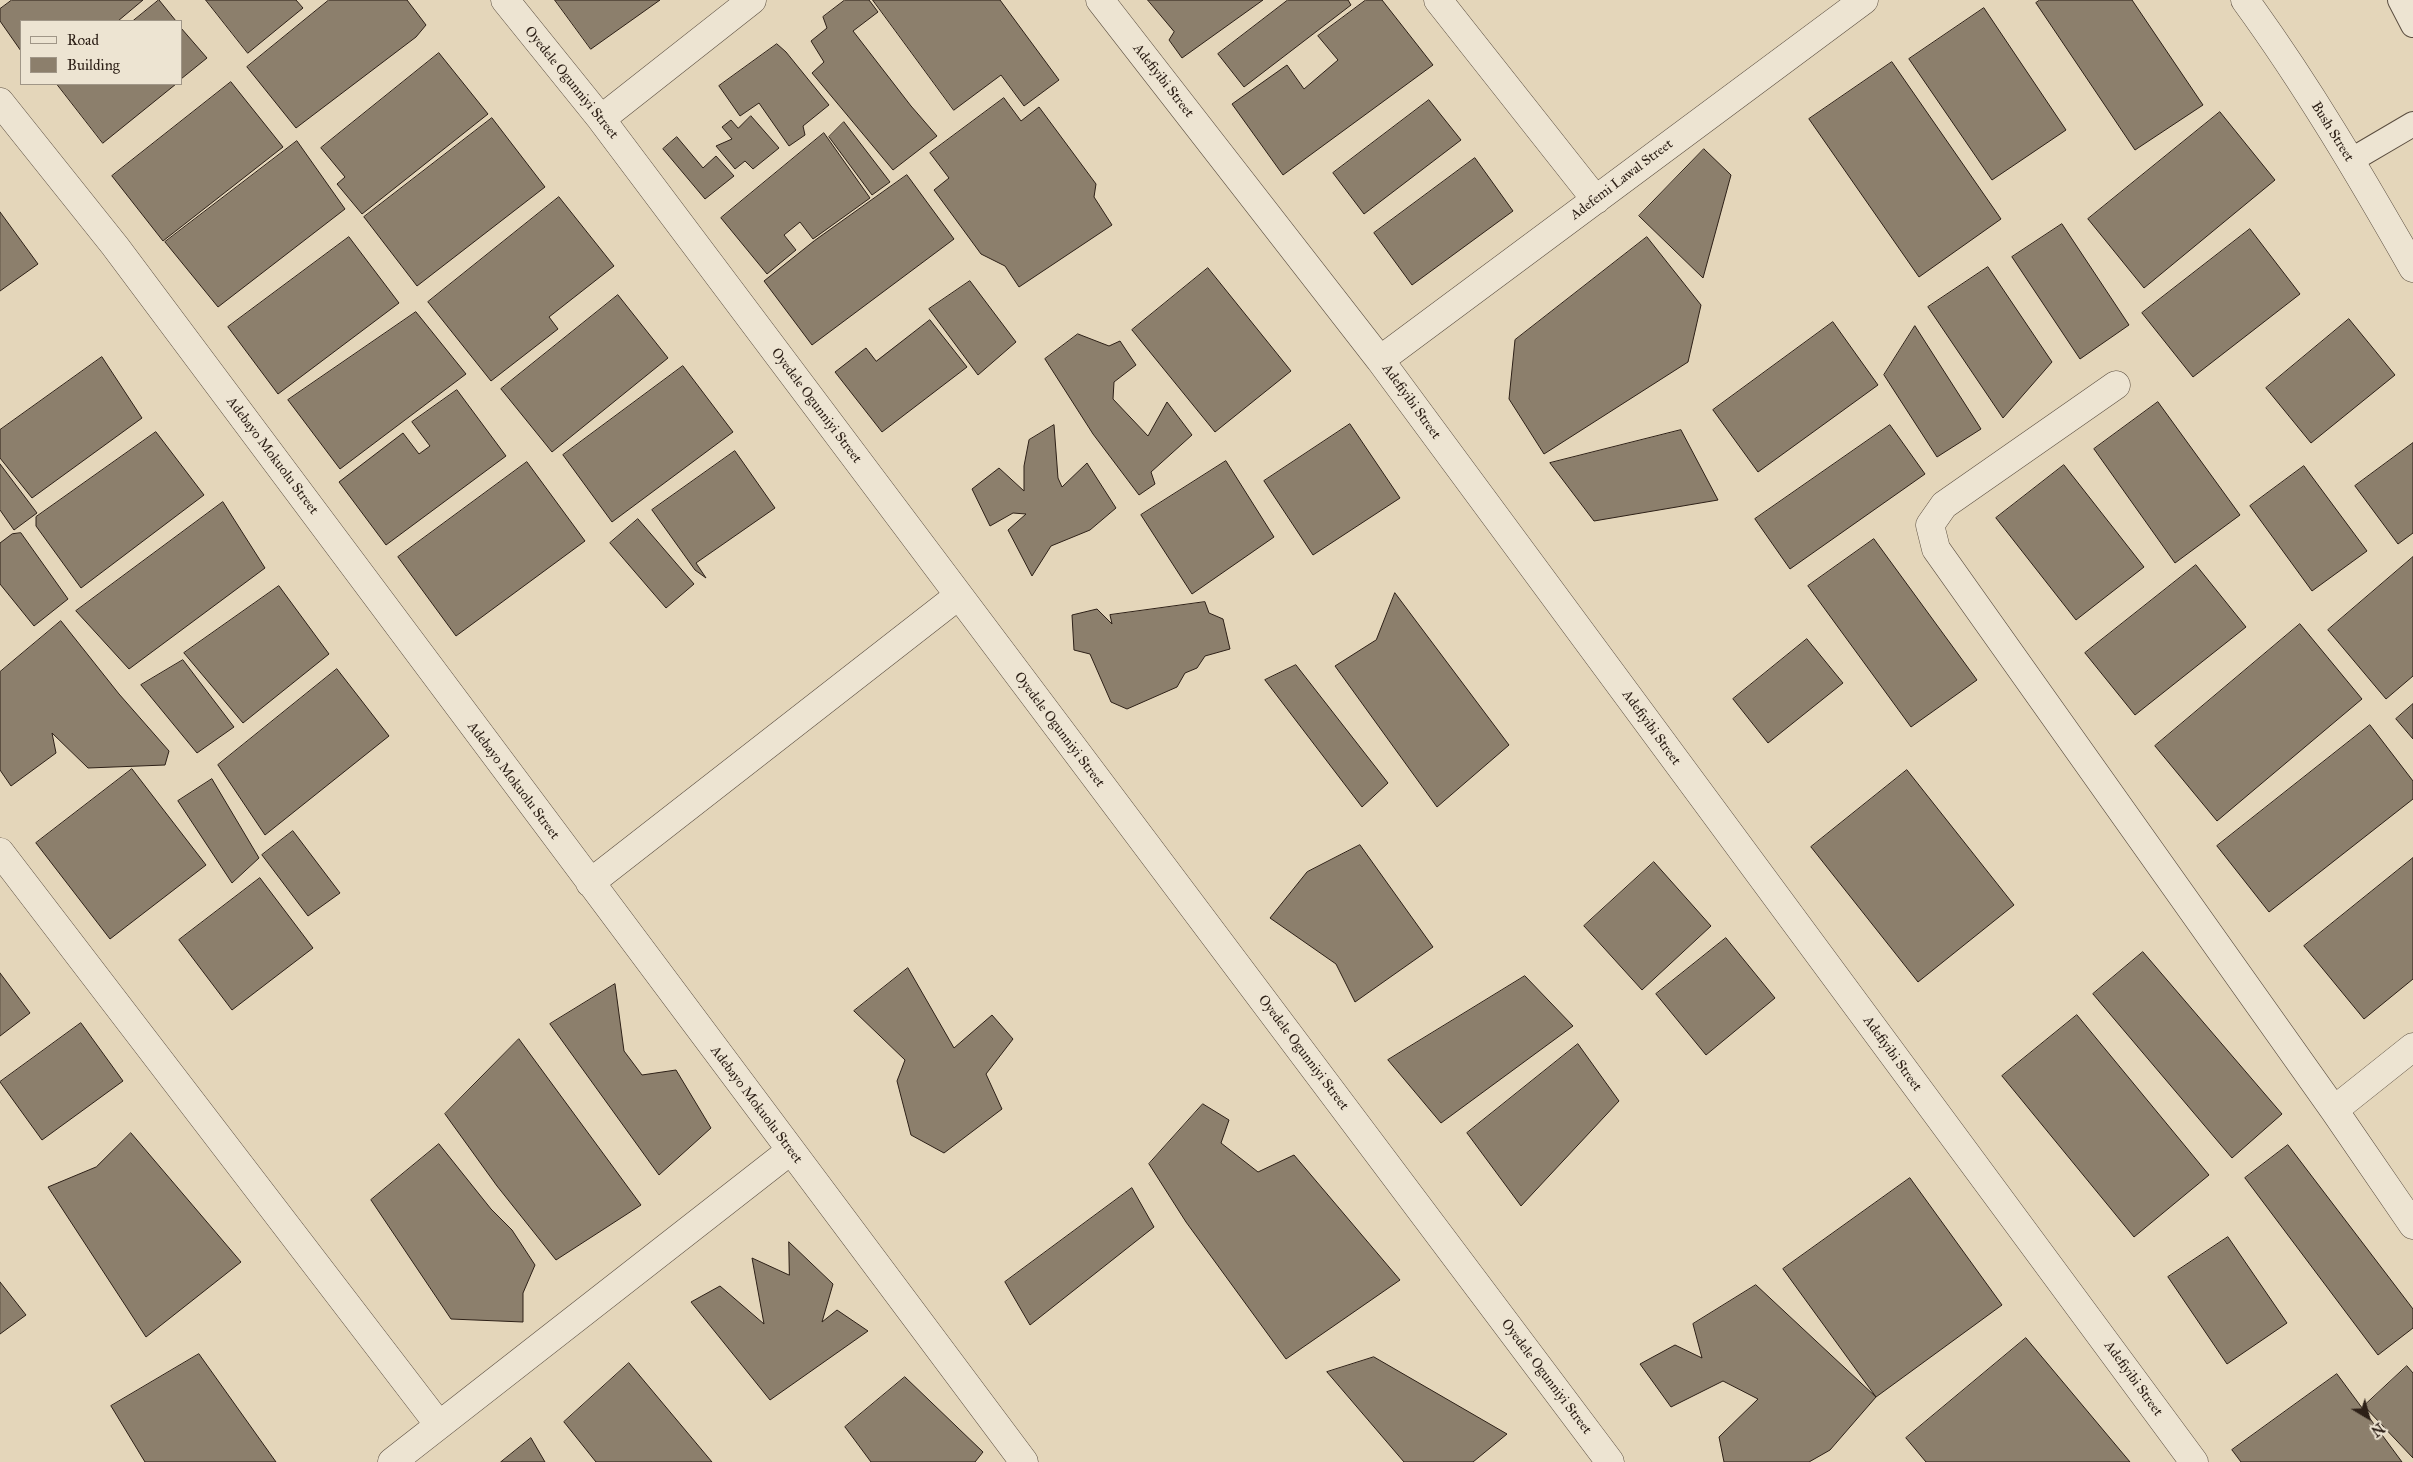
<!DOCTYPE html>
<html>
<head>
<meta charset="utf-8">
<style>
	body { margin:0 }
	#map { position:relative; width:2413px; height:1462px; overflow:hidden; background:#e4d6ba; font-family:"IM FELL Great Primer",serif }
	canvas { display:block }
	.legend { position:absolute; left:20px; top:20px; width:162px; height:65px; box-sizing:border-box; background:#ede4d2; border:1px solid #a09687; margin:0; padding:6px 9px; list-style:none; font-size:15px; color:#2d2017 }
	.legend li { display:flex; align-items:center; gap:10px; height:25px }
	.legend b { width:25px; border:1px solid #a09687 }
	.north { position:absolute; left:2343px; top:1392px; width:50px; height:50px; -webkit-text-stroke:4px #ede4d2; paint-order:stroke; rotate:143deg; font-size:14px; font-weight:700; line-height:20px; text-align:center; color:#2d2017 }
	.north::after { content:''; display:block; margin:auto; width:18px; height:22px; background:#2d2017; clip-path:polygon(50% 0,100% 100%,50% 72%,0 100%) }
</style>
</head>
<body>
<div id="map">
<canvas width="2413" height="1462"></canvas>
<ul class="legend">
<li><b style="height:6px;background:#ede4d2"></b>Road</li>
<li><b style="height:14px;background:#8c7f6c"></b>Building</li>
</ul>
<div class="north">N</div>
</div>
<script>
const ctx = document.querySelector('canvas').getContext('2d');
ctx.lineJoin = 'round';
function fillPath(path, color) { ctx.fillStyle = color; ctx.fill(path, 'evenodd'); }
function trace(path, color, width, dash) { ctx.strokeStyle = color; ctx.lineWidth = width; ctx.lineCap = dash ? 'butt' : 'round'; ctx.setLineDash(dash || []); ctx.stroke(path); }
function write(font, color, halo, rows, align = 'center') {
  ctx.font = font + ' "IM FELL Great Primer",serif'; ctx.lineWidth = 4; ctx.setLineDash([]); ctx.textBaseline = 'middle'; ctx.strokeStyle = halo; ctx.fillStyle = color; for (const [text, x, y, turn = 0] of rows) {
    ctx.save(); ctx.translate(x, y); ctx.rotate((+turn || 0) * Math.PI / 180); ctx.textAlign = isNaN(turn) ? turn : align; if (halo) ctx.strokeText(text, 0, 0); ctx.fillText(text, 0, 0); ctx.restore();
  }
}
const building = new Path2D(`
	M 12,0 L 143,0 L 118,21 L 21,21 L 21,51 L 0,21 L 0,9 Z
	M 159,0 L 176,21 L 133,21 Z
	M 206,0 L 296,0 L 303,8 L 248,53 Z
	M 329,0 L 407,0 L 426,25 L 416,37 L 296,128 L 247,67 Z
	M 555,0 L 660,0 L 591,49 Z
	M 845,0 L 869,0 L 878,12 L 853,31 L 911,106 L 937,136 L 893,170 L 812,73 L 824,62 L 811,41 L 827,28 L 823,17 Z
	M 873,0 L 1000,0 L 1059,80 L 1024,106 L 1001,75 L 954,110 Z
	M 1148,0 L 1263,0 L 1182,58 L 1169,40 L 1174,32 Z
	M 1288,0 L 1348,0 L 1351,5 L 1244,87 L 1218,54 Z
	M 1366,0 L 1382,0 L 1433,65 L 1283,175 L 1232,104 L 1287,65 L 1304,89 L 1338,60 L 1318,36 Z
	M 2040,0 L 2132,0 L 2203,105 L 2135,150 L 2036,3 Z
	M 1984,8 L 2066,130 L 1992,180 L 1909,59 Z
	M 181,28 L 207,58 L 181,79 Z
	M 777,44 L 786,52 L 829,105 L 803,126 L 805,135 L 789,146 L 759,103 L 740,116 L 719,86 Z
	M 439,53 L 488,114 L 362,214 L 337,184 L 345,177 L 321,148 Z
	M 1892,62 L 2001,219 L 1919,277 L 1809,119 Z
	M 231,82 L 283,147 L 163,241 L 112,176 Z
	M 57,84 L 176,84 L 103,143 Z
	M 1004,98 L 1021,121 L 1039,107 L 1096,184 L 1094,197 L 1112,225 L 1019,287 L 1005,266 L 981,254 L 934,190 L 949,178 L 930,153 Z
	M 1429,100 L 1461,140 L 1364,214 L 1333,173 Z
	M 2220,112 L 2275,180 L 2144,288 L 2088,219 Z
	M 751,116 L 779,148 L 753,169 L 745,161 L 735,169 L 716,146 L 732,139 L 722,127 L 731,120 L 738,128 Z
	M 492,118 L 545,187 L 417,286 L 364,217 Z
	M 844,122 L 890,182 L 872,195 L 829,137 Z
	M 824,133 L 870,198 L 813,239 L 800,222 L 784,235 L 796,250 L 767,274 L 721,218 Z
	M 677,137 L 703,168 L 716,156 L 734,176 L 705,199 L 663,149 Z
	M 297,141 L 345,209 L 218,307 L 165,242 Z
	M 1704,149 L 1731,175 L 1703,278 L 1639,216 Z
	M 1475,158 L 1513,211 L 1412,285 L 1374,233 Z
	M 907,175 L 954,239 L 812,345 L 764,281 L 814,241 Z
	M 559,197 L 614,266 L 549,317 L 558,329 L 491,381 L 428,302 Z
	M 0,212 L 38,264 L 0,291 Z
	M 2062,224 L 2129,325 L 2080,359 L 2012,257 Z
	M 2250,229 L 2300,294 L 2193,377 L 2142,313 Z
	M 349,237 L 399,303 L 278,394 L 228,327 Z
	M 1647,237 L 1701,305 L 1688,362 L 1544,454 L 1509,399 L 1515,340 Z
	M 1988,267 L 2052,362 L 2003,418 L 1928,307 Z
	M 1208,268 L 1291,371 L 1215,432 L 1132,330 Z
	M 970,281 L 1016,342 L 978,375 L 929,309 Z
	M 618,295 L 668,358 L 552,452 L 501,389 Z
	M 416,312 L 466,374 L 340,469 L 288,400 Z
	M 2349,319 L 2395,375 L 2311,443 L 2266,388 Z
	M 930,320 L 967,367 L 882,432 L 835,372 L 866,348 L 876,361 Z
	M 1833,322 L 1878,385 L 1758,472 L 1713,410 Z
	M 1915,326 L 1981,429 L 1937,457 L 1884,375 Z
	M 1078,334 L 1109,346 L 1120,341 L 1136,365 L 1114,382 L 1113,399 L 1148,436 L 1167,402 L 1192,435 L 1151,472 L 1155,484 L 1139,495 L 1093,434 L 1045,359 Z
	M 102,357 L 142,418 L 32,498 L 0,458 L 0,430 Z
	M 683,366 L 733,432 L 612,522 L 563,455 Z
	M 457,390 L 506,456 L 386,545 L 339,482 L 403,433 L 419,454 L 430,446 L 412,422 Z
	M 2158,402 L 2240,515 L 2175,563 L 2094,449 Z
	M 1350,424 L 1400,498 L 1313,555 L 1264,481 Z
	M 1054,425 L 1058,478 L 1062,487 L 1087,463 L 1116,508 L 1090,530 L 1051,546 L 1032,576 L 1008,530 L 1026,514 L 1013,513 L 990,526 L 972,489 L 999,468 L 1024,491 L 1024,466 L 1029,440 Z
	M 1890,425 L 1925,474 L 1790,569 L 1755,519 Z
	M 1681,430 L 1718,500 L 1594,521 L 1550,463 Z
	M 156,432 L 204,495 L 81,588 L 36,526 L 36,517 Z
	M 2413,443 L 2413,533 L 2398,544 L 2355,486 Z
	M 735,451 L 775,508 L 696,563 L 706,578 L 695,570 L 652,510 Z
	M 1226,461 L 1274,537 L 1192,594 L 1141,515 Z
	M 527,462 L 585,541 L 456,636 L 398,557 Z
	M 0,464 L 37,513 L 14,530 L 0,510 Z
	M 2064,465 L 2144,567 L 2076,620 L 1996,518 Z
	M 2304,466 L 2367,551 L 2312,591 L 2250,506 Z
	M 223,502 L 265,568 L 129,669 L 76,611 Z
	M 638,519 L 694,584 L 666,608 L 610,543 Z
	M 21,533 L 68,599 L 34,626 L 0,584 L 0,543 L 12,534 Z
	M 1874,539 L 1977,680 L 1911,727 L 1808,586 Z
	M 2413,557 L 2413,676 L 2386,699 L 2328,630 Z
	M 2196,565 L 2246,627 L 2135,715 L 2085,653 Z
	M 279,586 L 329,654 L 243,723 L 184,653 Z
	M 1395,593 L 1509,745 L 1437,807 L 1335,666 L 1376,640 Z
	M 1205,602 L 1209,613 L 1223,619 L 1230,649 L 1205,656 L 1197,668 L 1185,673 L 1177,687 L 1127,709 L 1111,702 L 1090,654 L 1074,650 L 1072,615 L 1097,609 L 1112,624 L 1110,615 Z
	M 61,621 L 119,694 L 169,751 L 165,765 L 88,768 L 52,733 L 56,753 L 11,786 L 0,770 L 0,672 Z
	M 2300,624 L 2362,699 L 2217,821 L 2155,746 Z
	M 1807,639 L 1843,683 L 1768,743 L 1733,699 Z
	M 183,660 L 234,727 L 197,753 L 141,685 Z
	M 1296,665 L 1388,783 L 1362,807 L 1265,680 Z
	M 337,669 L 389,736 L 265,835 L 218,765 Z
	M 2413,704 L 2413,739 L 2396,719 Z
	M 2370,725 L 2413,781 L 2413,799 L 2269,912 L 2217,846 Z
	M 132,769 L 206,865 L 110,939 L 36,843 Z
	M 1907,770 L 2014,905 L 1918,982 L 1811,847 Z
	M 212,779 L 259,858 L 232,883 L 178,801 Z
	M 293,831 L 340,893 L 308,916 L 262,855 Z
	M 1360,845 L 1433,947 L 1355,1002 L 1336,964 L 1270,918 L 1307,872 Z
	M 2413,858 L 2413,979 L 2364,1019 L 2304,946 Z
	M 1654,862 L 1711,926 L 1642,990 L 1584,926 Z
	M 260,878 L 313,948 L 232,1010 L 179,940 Z
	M 1726,938 L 1775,998 L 1706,1055 L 1656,994 Z
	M 2143,952 L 2282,1114 L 2232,1158 L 2093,994 Z
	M 908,968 L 954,1048 L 992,1015 L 1013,1039 L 986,1074 L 1002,1109 L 944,1153 L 911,1135 L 897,1081 L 905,1060 L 854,1011 Z
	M 0,973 L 30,1013 L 0,1036 Z
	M 1525,976 L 1573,1026 L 1441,1123 L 1388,1060 Z
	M 615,984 L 624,1051 L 642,1075 L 676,1070 L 711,1128 L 659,1175 L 550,1024 Z
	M 2077,1015 L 2209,1175 L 2134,1237 L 2002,1076 Z
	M 81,1023 L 123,1081 L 42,1140 L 0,1082 Z
	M 519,1039 L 641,1205 L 556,1260 L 497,1186 L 445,1114 Z
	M 1578,1044 L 1619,1101 L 1521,1206 L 1467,1133 Z
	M 1203,1104 L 1229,1120 L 1221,1143 L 1258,1172 L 1294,1155 L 1400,1280 L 1286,1359 L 1186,1222 L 1149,1164 Z
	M 131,1133 L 241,1262 L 146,1337 L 48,1187 L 96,1167 Z
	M 439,1144 L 491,1209 L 512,1230 L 535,1265 L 523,1293 L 523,1322 L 451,1319 L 371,1200 Z
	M 2288,1145 L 2413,1309 L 2413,1328 L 2378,1355 L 2245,1178 Z
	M 1910,1178 L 2002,1305 L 1876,1397 L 1783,1269 Z
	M 1132,1188 L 1154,1227 L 1030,1325 L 1005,1282 Z
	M 2228,1237 L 2287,1323 L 2227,1364 L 2168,1277 Z
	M 789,1242 L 833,1284 L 822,1322 L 837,1310 L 868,1331 L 770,1400 L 691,1302 L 720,1286 L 764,1324 L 752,1258 L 789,1275 Z
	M 0,1282 L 26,1315 L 0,1334 Z
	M 1756,1285 L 1876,1397 L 1830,1450 L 1809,1462 L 1724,1462 L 1719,1437 L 1758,1399 L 1723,1381 L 1671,1407 L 1640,1364 L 1675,1345 L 1702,1358 L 1693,1324 Z
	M 2026,1338 L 2130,1462 L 1926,1462 L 1906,1438 Z
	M 199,1354 L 276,1462 L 145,1462 L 111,1406 Z
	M 1374,1357 L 1507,1434 L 1473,1462 L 1404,1462 L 1327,1372 Z
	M 629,1363 L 712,1462 L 596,1462 L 564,1422 Z
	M 2407,1366 L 2413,1373 L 2413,1458 L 2364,1406 Z
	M 2337,1374 L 2402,1462 L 2241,1462 L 2232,1450 Z
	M 905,1377 L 983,1452 L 975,1462 L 871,1462 L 845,1427 Z
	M 531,1438 L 545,1462 L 501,1462 Z`);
fillPath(building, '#8c7f6c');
trace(building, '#2d2017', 1);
const service = new Path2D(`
	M 2400,0 L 2413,25
	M 2350,161 L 2413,124`);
const minor = new Path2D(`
	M 505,0 L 601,119 L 1610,1462
	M 1100,0 L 1380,360 L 2194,1462
	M 1438,0 L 1596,200
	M 2245,0 C 2307,85 2361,177 2413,268
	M 0,102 L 115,246 L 1024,1462
	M 601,119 L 752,0
	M 1380,360 L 1864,0
	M 2116,385 L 1944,505 L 1930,525 L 1936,549 L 2334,1110 L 2413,1225
	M 0,852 L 439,1425
	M 590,883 L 958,596
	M 2334,1110 L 2413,1047
	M 392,1462 L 790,1151`);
trace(service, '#5b4e40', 26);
trace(minor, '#5b4e40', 29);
trace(service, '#ede4d2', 24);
trace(minor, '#ede4d2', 28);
write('14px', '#2d2017', '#ede4d2', [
	["Adefiyibi Street",1163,81,52],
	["Oyedele Ogunniyi Street",571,83,51],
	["Bush Street",2332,132,58],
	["Adefemi Lawal Street",1622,180,-37],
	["Adefiyibi Street",1411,402,54],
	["Oyedele Ogunniyi Street",816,406,53],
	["Adebayo Mokuolu Street",272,456,53],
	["Adefiyibi Street",1651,728,54],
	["Oyedele Ogunniyi Street",1059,730,53],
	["Adebayo Mokuolu Street",513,781,53],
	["Oyedele Ogunniyi Street",1303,1053,53],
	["Adefiyibi Street",1892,1054,54],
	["Adebayo Mokuolu Street",756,1105,53],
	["Oyedele Ogunniyi Street",1546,1377,53],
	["Adefiyibi Street",2133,1379,54]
]);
</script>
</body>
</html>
